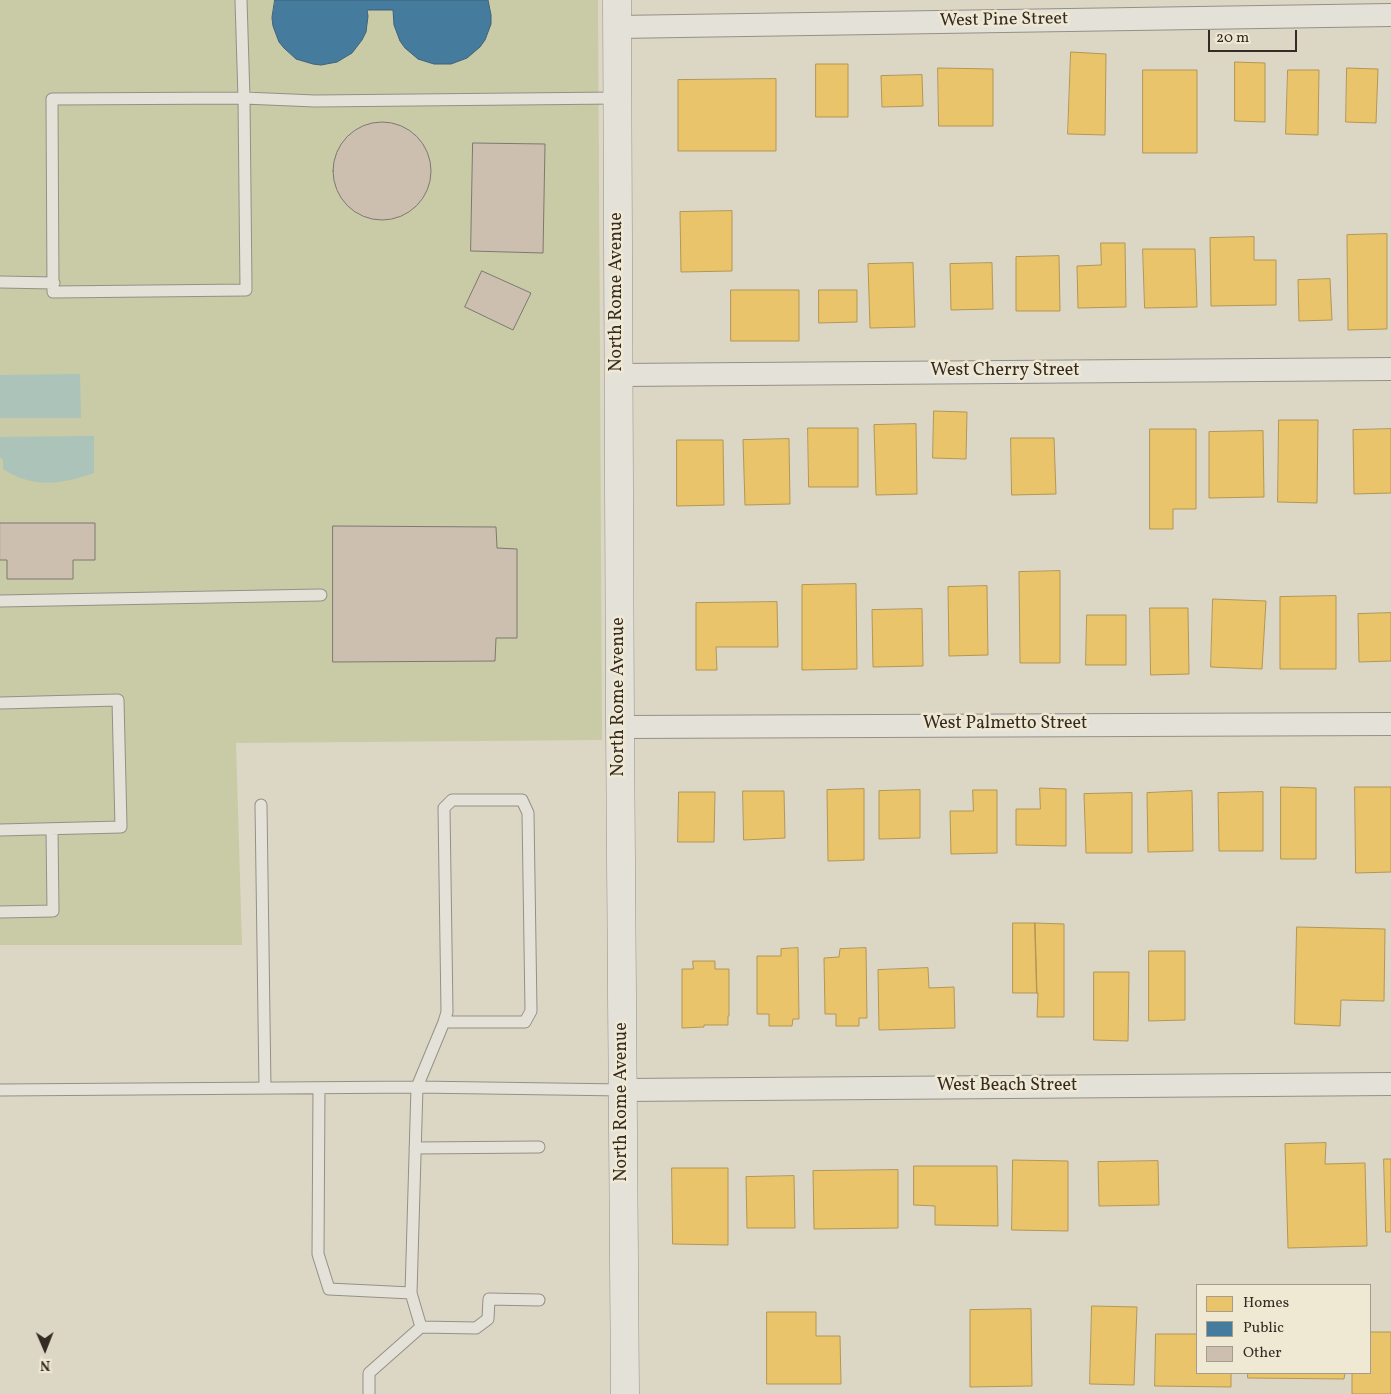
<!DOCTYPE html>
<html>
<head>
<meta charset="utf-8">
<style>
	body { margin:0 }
	#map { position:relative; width:1391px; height:1394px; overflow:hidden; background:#dcd7c5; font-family:Vollkorn,serif }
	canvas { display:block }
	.legend { position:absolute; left:1196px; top:1284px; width:175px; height:90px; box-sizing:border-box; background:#efe8d3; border:1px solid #a59c8d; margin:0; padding:6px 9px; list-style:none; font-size:15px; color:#362b24 }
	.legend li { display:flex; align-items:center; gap:10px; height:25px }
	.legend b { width:25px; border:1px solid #a59c8d }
	.north { position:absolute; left:20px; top:1324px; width:50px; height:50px; -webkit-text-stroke:4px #efe8d3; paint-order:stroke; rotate:179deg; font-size:14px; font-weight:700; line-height:20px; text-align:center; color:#362b24 }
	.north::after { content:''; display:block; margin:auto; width:18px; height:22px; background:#362b24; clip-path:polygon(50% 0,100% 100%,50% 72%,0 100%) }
	.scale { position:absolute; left:1208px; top:30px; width:89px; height:22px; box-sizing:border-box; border:2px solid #362b24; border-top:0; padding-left:6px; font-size:15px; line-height:18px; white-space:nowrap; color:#362b24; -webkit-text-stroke:4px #efe8d3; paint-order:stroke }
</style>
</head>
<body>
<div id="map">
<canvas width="1391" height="1394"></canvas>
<ul class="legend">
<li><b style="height:14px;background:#e9c46a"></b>Homes</li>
<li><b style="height:14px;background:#457b9d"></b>Public</li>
<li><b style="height:14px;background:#cdbfaf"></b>Other</li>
</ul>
<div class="north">N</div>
<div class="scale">20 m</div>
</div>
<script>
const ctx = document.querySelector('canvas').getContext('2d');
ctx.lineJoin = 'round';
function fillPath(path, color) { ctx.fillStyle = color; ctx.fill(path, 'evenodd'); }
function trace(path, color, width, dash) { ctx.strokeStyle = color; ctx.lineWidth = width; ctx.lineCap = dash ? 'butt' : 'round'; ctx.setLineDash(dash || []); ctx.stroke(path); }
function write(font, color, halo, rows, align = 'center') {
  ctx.font = font + ' Vollkorn,serif'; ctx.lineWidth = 5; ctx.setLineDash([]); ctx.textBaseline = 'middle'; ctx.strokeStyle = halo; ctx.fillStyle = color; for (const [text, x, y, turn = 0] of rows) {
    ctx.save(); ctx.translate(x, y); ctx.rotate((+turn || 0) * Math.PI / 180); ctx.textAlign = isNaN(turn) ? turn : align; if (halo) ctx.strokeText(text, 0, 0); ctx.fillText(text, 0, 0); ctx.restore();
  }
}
fillPath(new Path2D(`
	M 0,0 L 598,0 L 602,740 L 236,743 L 242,945 L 0,945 Z`), '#c9caa6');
fillPath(new Path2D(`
	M 80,374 L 81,418 L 0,418 L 0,375 Z
	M 94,436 L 94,473 C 62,484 34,489 3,469 L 3,459 L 0,458 L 0,437 Z`), '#abc3b8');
const homes = new Path2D(`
	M 1071,52 L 1106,54 L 1105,135 L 1068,134 Z
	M 1235,62 L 1265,63 L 1265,122 L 1235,121 Z
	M 816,64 L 848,64 L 848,117 L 816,117 Z
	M 938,68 L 993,69 L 993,126 L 939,126 Z
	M 1347,68 L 1378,69 L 1376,123 L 1346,122 Z
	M 1143,70 L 1197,70 L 1197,153 L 1143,153 Z
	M 1288,70 L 1319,70 L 1318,135 L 1286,134 Z
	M 922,75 L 923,106 L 882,107 L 881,76 Z
	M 776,79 L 776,151 L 678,151 L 678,80 Z
	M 732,211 L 732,271 L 681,272 L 680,212 Z
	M 1387,234 L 1387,329 L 1348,330 L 1347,235 Z
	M 1254,237 L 1254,260 L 1276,260 L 1276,305 L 1211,306 L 1210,238 Z
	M 1101,243 L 1125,243 L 1126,307 L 1078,308 L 1077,266 L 1101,265 Z
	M 1143,249 L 1195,249 L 1197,307 L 1145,308 Z
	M 1059,256 L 1060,311 L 1016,311 L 1016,257 Z
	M 913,263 L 915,327 L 870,328 L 868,264 Z
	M 992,263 L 993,309 L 951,310 L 950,264 Z
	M 1330,279 L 1332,320 L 1299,321 L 1298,280 Z
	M 731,290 L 799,290 L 799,341 L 731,341 Z
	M 819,290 L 857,290 L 857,322 L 819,323 Z
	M 934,411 L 967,412 L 966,459 L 933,458 Z
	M 1279,420 L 1318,420 L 1317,503 L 1278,502 Z
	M 916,424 L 917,494 L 876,495 L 874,425 Z
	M 808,428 L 858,428 L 858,487 L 809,487 Z
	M 1150,429 L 1196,429 L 1196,509 L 1173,509 L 1173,529 L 1150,529 Z
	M 1391,429 L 1391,493 L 1354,494 L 1353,430 Z
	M 1263,431 L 1264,497 L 1209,498 L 1209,432 Z
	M 1011,438 L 1054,438 L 1056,494 L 1012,495 Z
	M 789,439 L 790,504 L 745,505 L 743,440 Z
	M 677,440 L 723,440 L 724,505 L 677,506 Z
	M 1060,571 L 1060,663 L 1020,663 L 1019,572 Z
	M 856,584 L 857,669 L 802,670 L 802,585 Z
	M 987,586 L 988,655 L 949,656 L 948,587 Z
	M 1336,596 L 1336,669 L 1280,669 L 1280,597 Z
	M 1213,599 L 1266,601 L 1262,669 L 1211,667 Z
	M 777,602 L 778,647 L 716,647 L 717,670 L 696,670 L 696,603 Z
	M 1150,608 L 1188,608 L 1189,674 L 1151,675 Z
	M 922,609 L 923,666 L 873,667 L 872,610 Z
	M 1391,613 L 1391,661 L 1359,662 L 1358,614 Z
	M 1087,615 L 1126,615 L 1126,665 L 1086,665 Z
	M 1281,787 L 1316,788 L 1316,859 L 1281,859 Z
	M 1355,787 L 1391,787 L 1391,872 L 1356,873 Z
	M 1040,788 L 1066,789 L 1066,846 L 1016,845 L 1016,809 L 1040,809 Z
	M 864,789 L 864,860 L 828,861 L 827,790 Z
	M 920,790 L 920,838 L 879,839 L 879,791 Z
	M 973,790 L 997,790 L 997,853 L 951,854 L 950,811 L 973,811 Z
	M 743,791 L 784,791 L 785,838 L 744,840 Z
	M 1192,791 L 1193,851 L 1148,852 L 1147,793 Z
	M 679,792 L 715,792 L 714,842 L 678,842 Z
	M 1263,792 L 1263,851 L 1219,851 L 1218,793 Z
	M 1132,793 L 1132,853 L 1086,853 L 1084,794 Z
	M 1013,923 L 1035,923 L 1037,993 L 1013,993 Z
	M 1035,923 L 1064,924 L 1064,1017 L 1037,1017 L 1038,993 L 1037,993 Z
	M 1297,927 L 1385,929 L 1384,1001 L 1341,1000 L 1340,1026 L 1295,1024 Z
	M 798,948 L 799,1019 L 793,1019 L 792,1026 L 769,1026 L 769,1014 L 757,1014 L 757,956 L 781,956 L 781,949 Z
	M 866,948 L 867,1018 L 859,1018 L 859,1026 L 836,1026 L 836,1014 L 825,1014 L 824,958 L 839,957 L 840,949 Z
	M 1149,951 L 1185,951 L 1185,1020 L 1149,1021 Z
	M 693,961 L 715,961 L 715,969 L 729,969 L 729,1016 L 728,1016 L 728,1025 L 704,1025 L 704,1027 L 682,1028 L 682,969 L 693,969 Z
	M 928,968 L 929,988 L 954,987 L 955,1028 L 879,1030 L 878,970 Z
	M 1094,972 L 1129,972 L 1128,1041 L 1094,1040 Z
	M 1326,1143 L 1325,1164 L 1365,1163 L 1367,1246 L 1288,1248 L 1285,1144 Z
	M 1384,1159 L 1391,1159 L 1391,1232 L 1386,1232 Z
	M 1013,1160 L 1068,1161 L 1068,1231 L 1012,1230 Z
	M 1158,1161 L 1159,1205 L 1099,1206 L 1098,1162 Z
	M 914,1166 L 997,1166 L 998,1226 L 935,1225 L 935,1206 L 914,1205 Z
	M 672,1168 L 728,1168 L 728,1245 L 673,1244 Z
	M 898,1170 L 898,1228 L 814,1229 L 813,1171 Z
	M 794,1176 L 795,1228 L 747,1228 L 746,1177 Z
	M 1092,1306 L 1137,1307 L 1134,1385 L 1090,1384 Z
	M 1031,1309 L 1032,1386 L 970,1387 L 970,1310 Z
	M 767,1312 L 816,1312 L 816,1336 L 840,1336 L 841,1384 L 767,1384 Z
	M 1370,1332 L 1391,1332 L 1391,1394 L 1352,1394 L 1352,1373 L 1370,1373 Z
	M 1156,1334 L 1197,1334 L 1197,1373 L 1231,1373 L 1231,1387 L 1155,1386 Z
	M 1248,1373 L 1345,1373 L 1344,1379 L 1248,1378 Z`);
fillPath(homes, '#e9c46a');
trace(homes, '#b39655', 1);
const public = new Path2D(`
	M 275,0 L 488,0 L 491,15 L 491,24 L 485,40 L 480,47 L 467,58 L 451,64 L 434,64 L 418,59 L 405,48 L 400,41 L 394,25 L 393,10 L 367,10 L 368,16 L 366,32 L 362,40 L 352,53 L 337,62 L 321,65 L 313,64 L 296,59 L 284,48 L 279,42 L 273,26 L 272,18 Z`);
fillPath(public, '#457b9d');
trace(public, '#406379', 1);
const building = new Path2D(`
	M333 171a49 49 0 1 1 98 0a49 49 0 1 1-98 0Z
	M 473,143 L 545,144 L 543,253 L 471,251 Z
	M 482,271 L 531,293 L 513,330 L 465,307 Z
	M 0,523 L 95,523 L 95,560 L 73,560 L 73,579 L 7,579 L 7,560 L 0,560 Z
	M 333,526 L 496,527 L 497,548 L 517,549 L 517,638 L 496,638 L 495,661 L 333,662 Z`);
fillPath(building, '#cdbfaf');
trace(building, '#7d7970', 1);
const service = new Path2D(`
	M 241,0 L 244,98 L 315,101 L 617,98
	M 244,98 L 246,290 L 53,292 L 52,99 Z
	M 0,282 L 54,283
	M 0,601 L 321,595
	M 0,703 L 118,700 L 121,827 L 0,830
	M 261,805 L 265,1088
	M 0,912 L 53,911 L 52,829
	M 444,1022 L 525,1022 L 531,1011 L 528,813 L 522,800 L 452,800 L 444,808 L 447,1012 L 444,1022 L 417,1087 L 411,1293 L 421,1327 L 476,1328 L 488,1319 L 489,1299 L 539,1300
	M 319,1088 L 318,1254 L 329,1289 L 411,1293
	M 0,1090 L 417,1087 L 623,1090
	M 415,1148 L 539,1147
	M 369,1394 L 369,1373 L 421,1327`);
const minor = new Path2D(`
	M 617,27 L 1391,15
	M 619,375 L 1391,369
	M 620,727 L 1391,724
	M 623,1090 L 1391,1084`);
const tertiary = new Path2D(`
	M 617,0 L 620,727 L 625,1394`);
trace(service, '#949086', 13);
trace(minor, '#949086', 24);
trace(tertiary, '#949086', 29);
trace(service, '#e4e1d9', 11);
trace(minor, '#e4e1d9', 22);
trace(tertiary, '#e4e1d9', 28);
write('18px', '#362b24', '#efe8d3', [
	["West Pine Street",1004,21,-1],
	["North Rome Avenue",618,292,-90],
	["West Cherry Street",1005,372],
	["North Rome Avenue",620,697,-90],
	["West Palmetto Street",1005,725],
	["West Beach Street",1007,1087],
	["North Rome Avenue",623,1102,-90]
]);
</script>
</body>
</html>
